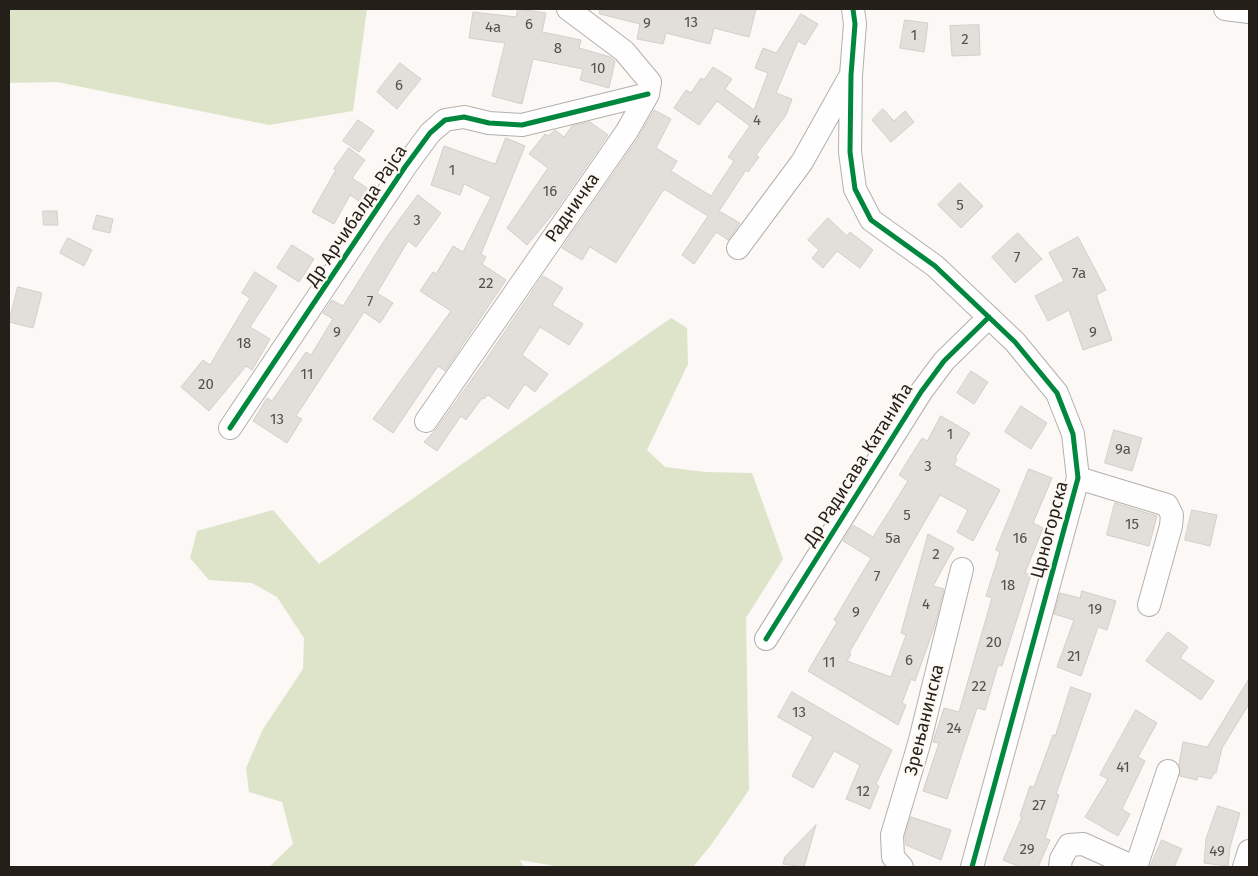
<!DOCTYPE html>
<html>
<head>
<meta charset="utf-8">
<style>
	body { margin:0 }
	#map { position:relative; width:1258px; height:876px; overflow:hidden; background:#fbf8f5; font-family:"Fira Sans",sans-serif }
	canvas { display:block }
	.frame { position:absolute; inset:0; border:10px solid #241f19; pointer-events:none }
</style>
</head>
<body>
<div id="map">
<canvas width="1258" height="876"></canvas>
<div class="frame"></div>
</div>
<script>
const ctx = document.querySelector('canvas').getContext('2d');
ctx.lineJoin = 'round';
function fillPath(path, color) { ctx.fillStyle = color; ctx.fill(path, 'evenodd'); }
function trace(path, color, width, dash) { ctx.strokeStyle = color; ctx.lineWidth = width; ctx.lineCap = dash ? 'butt' : 'round'; ctx.setLineDash(dash || []); ctx.stroke(path); }
function write(font, color, halo, rows, align = 'center') {
  ctx.font = font + ' "Fira Sans",sans-serif'; ctx.lineWidth = 4.5; ctx.setLineDash([]); ctx.textBaseline = 'middle'; ctx.strokeStyle = halo; ctx.fillStyle = color; for (const [text, x, y, turn = 0] of rows) {
    ctx.save(); ctx.translate(x, y); ctx.rotate((+turn || 0) * Math.PI / 180); ctx.textAlign = isNaN(turn) ? turn : align; if (halo) ctx.strokeText(text, 0, 0); ctx.fillText(text, 0, 0); ctx.restore();
  }
}
fillPath(new Path2D(`
	M 9,9 L 367,9 L 353,111 L 269,125 L 57,82 L 9,83 Z
	M 671,318 L 687,328 L 688,364 L 647,450 L 665,467 L 705,472 L 752,473 L 783,559 L 746,618 L 749,790 L 711,845 L 693,867 L 561,867 L 520,860 L 524,867 L 269,867 L 293,844 L 282,802 L 249,792 L 246,768 L 263,729 L 303,669 L 304,638 L 277,597 L 252,583 L 209,580 L 190,558 L 197,531 L 273,510 L 319,564 Z`), '#dee4ca');
const building = new Path2D(`
	M 518,9 L 546,13 L 542,32 L 581,40 L 579,48 L 610,57 L 615,61 L 609,88 L 580,80 L 583,69 L 533,59 L 522,104 L 492,96 L 505,43 L 469,38 L 473,12 L 516,17 Z
	M 600,9 L 756,9 L 749,37 L 714,28 L 710,44 L 666,33 L 663,44 L 637,39 L 640,24 L 600,14 Z
	M 801,14 L 818,24 L 805,45 L 798,41 L 776,93 L 792,99 L 786,115 L 756,155 L 759,157 L 748,172 L 746,170 L 719,211 L 740,223 L 728,240 L 716,232 L 694,264 L 682,255 L 708,216 L 664,189 L 616,263 L 590,247 L 582,260 L 562,248 L 638,138 L 654,110 L 671,119 L 656,148 L 677,161 L 671,171 L 711,196 L 734,161 L 728,157 L 750,126 L 717,101 L 699,125 L 674,108 L 686,90 L 691,93 L 701,78 L 704,80 L 713,67 L 732,79 L 725,89 L 754,110 L 768,73 L 755,68 L 763,48 L 776,53 Z
	M 905,20 L 928,23 L 924,52 L 900,48 Z
	M 979,25 L 980,55 L 952,56 L 950,26 Z
	M 400,63 L 421,79 L 397,109 L 377,92 Z
	M 883,109 L 894,121 L 905,111 L 914,122 L 891,142 L 872,120 Z
	M 358,120 L 374,131 L 359,152 L 343,141 Z
	M 590,122 L 608,135 L 556,210 L 527,245 L 507,228 L 548,168 L 529,154 L 545,134 L 548,136 L 555,130 L 564,137 L 572,126 Z
	M 506,138 L 525,146 L 481,254 L 486,257 L 482,264 L 506,280 L 445,371 L 438,366 L 393,433 L 373,419 L 451,311 L 420,291 L 433,272 L 436,274 L 453,246 L 463,252 L 491,197 L 464,184 L 460,195 L 431,185 L 444,146 L 495,164 Z
	M 349,148 L 365,160 L 352,178 L 373,192 L 364,204 L 350,195 L 334,224 L 312,212 L 336,170 L 334,169 Z
	M 960,183 L 983,206 L 961,228 L 938,205 Z
	M 418,195 L 441,213 L 416,247 L 408,241 L 377,293 L 393,303 L 380,323 L 364,312 L 296,416 L 302,419 L 287,443 L 253,421 L 267,398 L 272,401 L 306,352 L 311,355 L 333,319 L 323,313 L 332,300 L 343,306 L 386,238 Z
	M 43,211 L 57,211 L 58,225 L 44,225 Z
	M 97,215 L 113,219 L 110,233 L 93,229 Z
	M 828,218 L 847,236 L 850,232 L 873,250 L 860,268 L 837,251 L 823,268 L 812,258 L 819,250 L 808,240 Z
	M 1018,233 L 1042,259 L 1015,283 L 992,257 Z
	M 1078,237 L 1106,290 L 1096,295 L 1112,340 L 1083,350 L 1069,310 L 1048,321 L 1035,296 L 1064,281 L 1049,253 Z
	M 68,238 L 92,250 L 84,266 L 60,253 Z
	M 292,245 L 314,259 L 299,282 L 277,268 Z
	M 255,272 L 277,286 L 250,327 L 270,339 L 252,370 L 246,366 L 209,411 L 181,387 L 203,360 L 210,365 L 250,298 L 242,293 Z
	M 543,276 L 563,288 L 552,305 L 583,324 L 569,345 L 540,327 L 522,355 L 548,374 L 535,392 L 525,384 L 508,409 L 488,395 L 484,399 L 482,398 L 466,420 L 461,416 L 437,451 L 424,442 L 437,428 L 485,361 Z
	M 18,287 L 42,293 L 33,328 L 9,322 Z
	M 971,371 L 988,382 L 974,404 L 957,393 Z
	M 1021,406 L 1047,423 L 1031,449 L 1005,432 Z
	M 941,416 L 970,433 L 955,458 L 957,459 L 954,465 L 1000,490 L 973,541 L 957,532 L 968,510 L 940,495 L 849,653 L 851,654 L 847,661 L 891,677 L 906,635 L 901,633 L 928,534 L 954,548 L 933,586 L 944,589 L 934,628 L 915,681 L 911,679 L 902,703 L 906,705 L 898,725 L 808,671 L 837,622 L 834,620 L 871,558 L 843,541 L 853,525 L 873,537 L 908,481 L 899,475 L 922,438 L 927,441 Z
	M 1114,430 L 1142,438 L 1132,471 L 1105,463 Z
	M 1029,469 L 1052,478 L 1033,523 L 1043,528 L 1025,573 L 1031,575 L 1002,666 L 998,665 L 985,710 L 977,708 L 947,799 L 923,791 L 939,743 L 933,742 L 944,708 L 959,712 L 992,598 L 986,596 L 1000,552 L 996,550 Z
	M 1115,503 L 1157,516 L 1149,546 L 1107,535 Z
	M 1192,510 L 1217,515 L 1210,546 L 1185,540 Z
	M 1082,591 L 1116,601 L 1107,630 L 1098,627 L 1081,676 L 1057,667 L 1074,620 L 1054,614 L 1060,593 L 1080,598 Z
	M 1168,632 L 1188,647 L 1180,658 L 1214,681 L 1201,700 L 1146,661 Z
	M 1249,679 L 1249,704 L 1222,748 L 1216,773 L 1214,773 L 1211,779 L 1198,776 L 1197,780 L 1180,776 L 1179,764 L 1183,742 L 1207,747 Z
	M 1071,687 L 1091,694 L 1056,794 L 1059,795 L 1045,838 L 1050,840 L 1038,867 L 1020,867 L 1003,860 L 1022,817 L 1020,816 L 1030,786 L 1034,787 L 1053,735 L 1055,736 Z
	M 792,692 L 892,750 L 876,784 L 879,786 L 870,809 L 846,799 L 860,765 L 834,751 L 813,788 L 792,776 L 813,737 L 778,717 Z
	M 1136,710 L 1157,723 L 1138,757 L 1145,761 L 1122,809 L 1130,814 L 1118,836 L 1085,817 L 1108,779 L 1100,775 Z
	M 1218,806 L 1240,813 L 1230,847 L 1228,866 L 1204,863 L 1206,839 Z
	M 911,817 L 951,830 L 941,860 L 906,845 L 905,837 Z
	M 816,825 L 804,867 L 783,864 L 785,857 Z
	M 1162,840 L 1182,849 L 1174,867 L 1150,867 Z`);
fillPath(building, '#e2ded9');
trace(building, '#d2ceca', 1);
const minor = new Path2D(`
	M 853,9 L 855,24 L 851,75 L 850,152 L 855,189 L 871,220 L 935,266 L 1015,342 L 1057,393 L 1073,434 L 1078,478 L 972,867
	M 1225,9 L 1249,12
	M 738,248 L 802,162 L 849,78
	M 426,421 L 627,131 L 648,94 L 650,82 L 624,51 L 568,9
	M 230,428 L 405,167 L 430,133 L 445,120 L 464,117 L 489,123 L 522,125 L 648,94
	M 1078,478 L 1167,505 L 1172,515 L 1171,526 L 1149,605
	M 766,639 L 921,392 L 944,361 L 989,317
	M 902,867 L 893,857 L 892,835 L 919,744 L 962,569
	M 1060,867 L 1061,859 L 1069,845 L 1083,844 L 1134,867
	M 1136,867 L 1168,771
	M 1244,867 L 1249,851`);
trace(minor, '#b4b0ac', 24);
trace(minor, '#fefefe', 22);
trace(new Path2D(`
	M 853,9 L 855,24 L 851,75 L 850,152 L 855,189 L 871,220 L 935,266 L 1015,342 L 1057,393 L 1073,434 L 1078,478 L 972,867
	M 230,428 L 405,167 L 430,133 L 445,120 L 464,117 L 489,123 L 522,125 L 648,94
	M 766,639 L 921,392 L 944,361 L 989,317`), '#00873e', 5);
write('15px', '#54504a', null, [
	["13",691,23],
	["9",647,24],
	["6",529,25],
	["4a",493,28],
	["1",914,36],
	["2",965,40],
	["8",558,49],
	["10",598,69],
	["6",399,86],
	["4",757,121],
	["1",452,171],
	["16",550,192],
	["5",960,206],
	["3",417,221],
	["7",1017,258],
	["7a",1079,274],
	["22",486,284],
	["7",370,302],
	["9",337,333],
	["9",1093,333],
	["18",244,344],
	["11",307,375],
	["20",206,385],
	["13",277,420],
	["1",950,435],
	["9a",1123,450],
	["3",928,467],
	["5",907,516],
	["15",1132,525],
	["5a",893,539],
	["16",1020,539],
	["2",936,555],
	["7",877,577],
	["18",1008,586],
	["4",926,605],
	["19",1095,610],
	["9",856,613],
	["20",994,643],
	["21",1074,657],
	["6",909,661],
	["11",829,663],
	["22",979,687],
	["13",799,713],
	["24",954,729],
	["41",1123,768],
	["12",863,792],
	["27",1039,806],
	["29",1027,850],
	["49",1217,852]
]);
write('18px', '#241f19', '#fef8f2', [
	["Радничка",573,208,-55],
	["Др Арчибалда Рајса",357,216,-56],
	["Др Радисава Катанића",859,465,-58],
	["Црногорска",1050,530,-75],
	["Зрењанинска",925,720,-76]
]);
</script>
</body>
</html>
